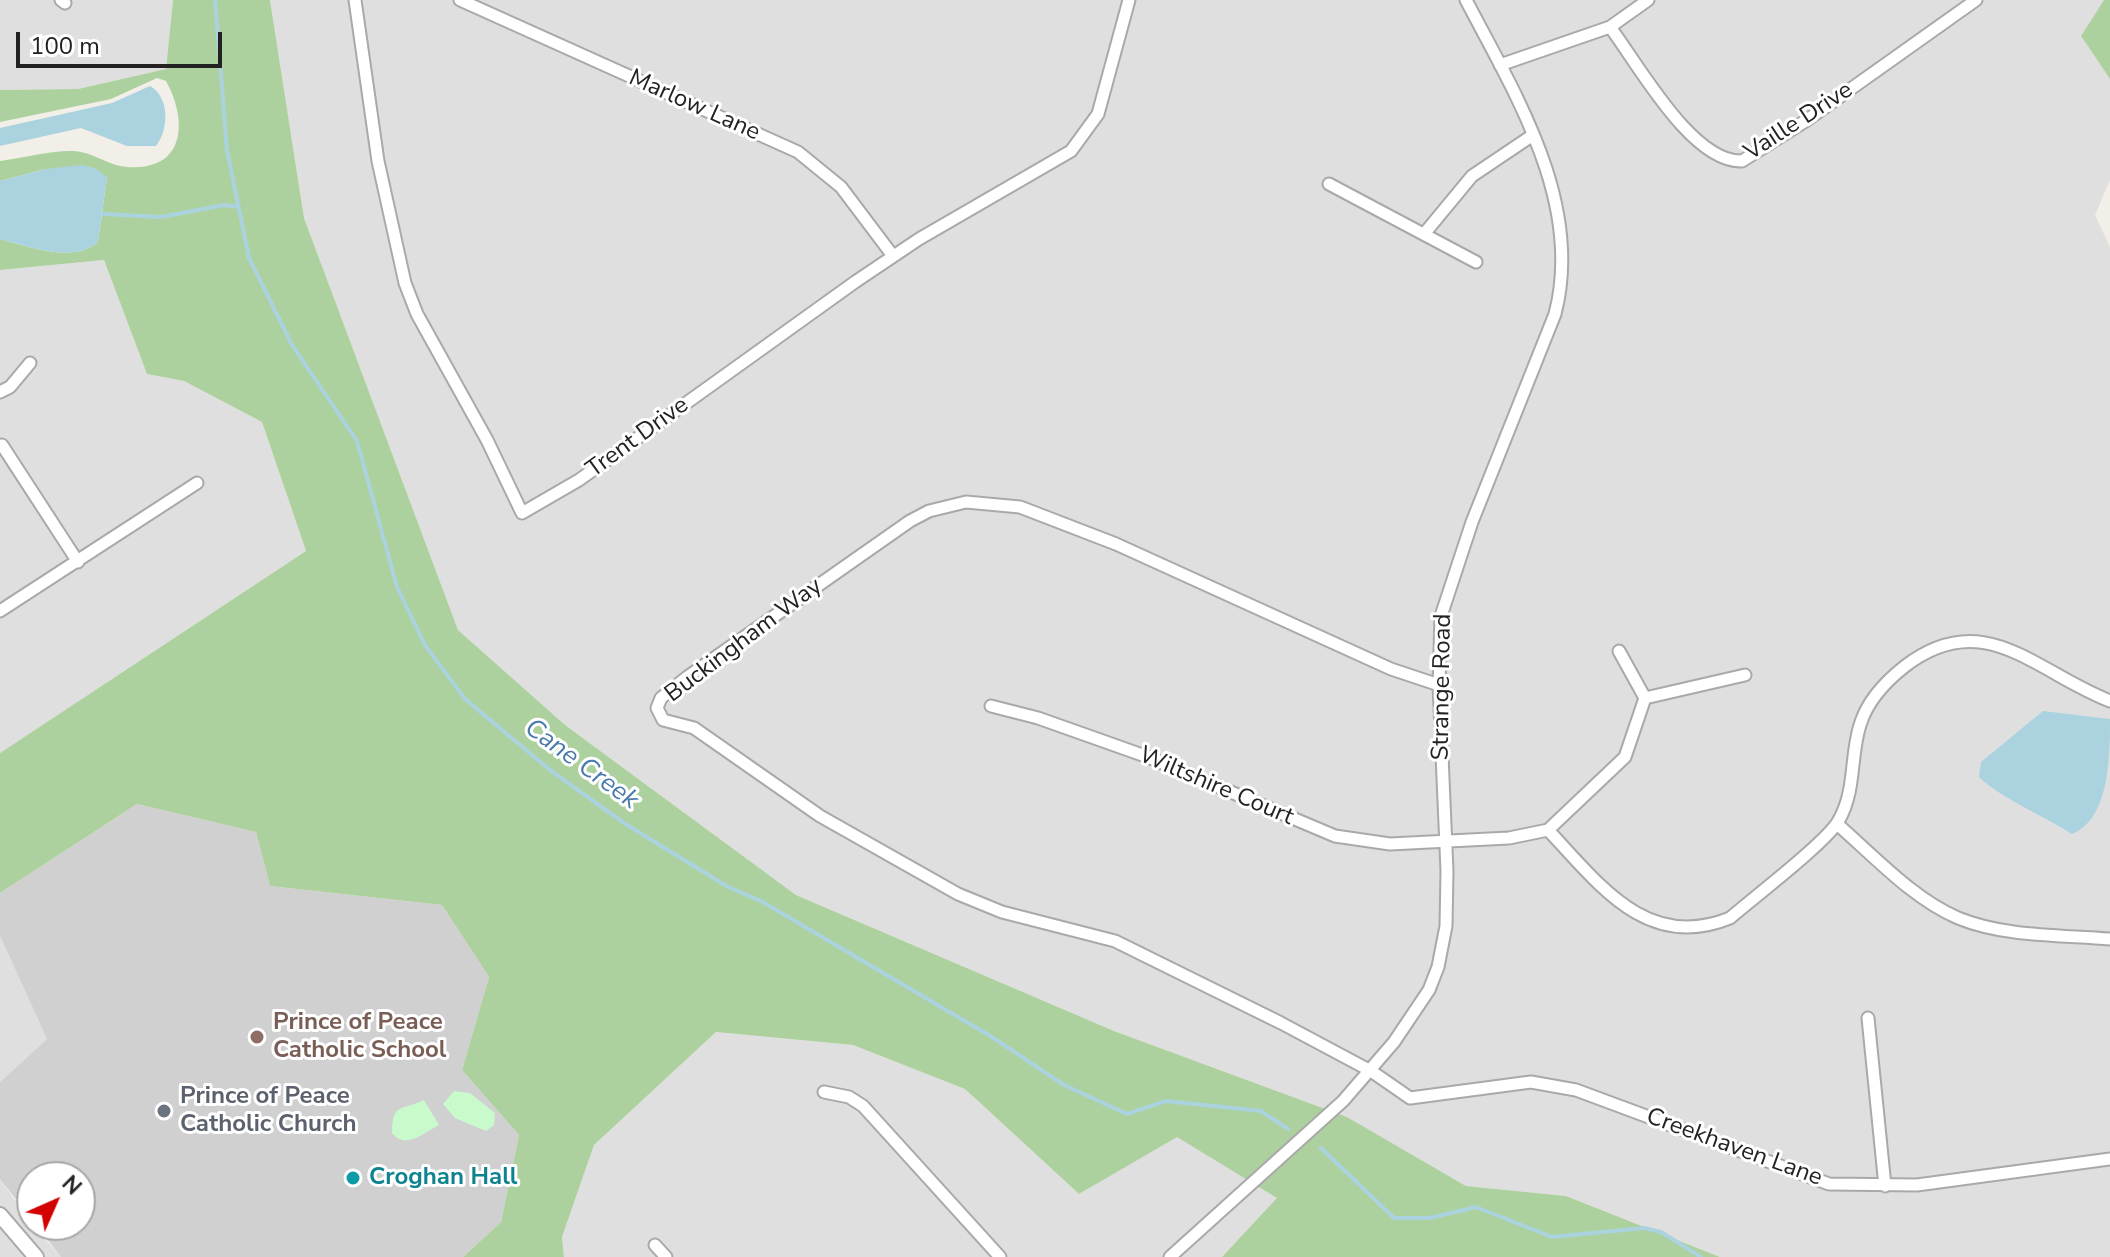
<!DOCTYPE html>
<html>
<head>
<meta charset="utf-8">
<style>
	body { margin:0 }
	#map { position:relative; width:2110px; height:1257px; overflow:hidden; background:#f2efe9; font-family:"Nunito Sans",sans-serif }
	canvas { display:block }
	.north { position:absolute; left:16px; top:1161px; width:80px; height:80px; box-sizing:border-box; background:#fff; border:2px solid #a7a7a7; border-radius:50%; rotate:45deg; font-size:22px; font-weight:700; line-height:32px; text-align:center; color:#222 }
	.north::after { content:''; display:block; margin:auto; width:28px; height:36px; background:#d40000; clip-path:polygon(50% 0,100% 100%,50% 72%,0 100%) }
	.scale { position:absolute; left:16px; top:32px; width:206px; height:36px; box-sizing:border-box; border:4px solid #222; border-top:0; padding-left:10px; font-size:24px; line-height:28px; white-space:nowrap; color:#222; -webkit-text-stroke:6px #fff; paint-order:stroke }
</style>
</head>
<body>
<div id="map">
<canvas width="2110" height="1257"></canvas>
<div class="north">N</div>
<div class="scale">100 m</div>
</div>
<script>
const ctx = document.querySelector('canvas').getContext('2d');
ctx.lineJoin = 'round';
function fillPath(path, color) { ctx.fillStyle = color; ctx.fill(path, 'evenodd'); }
function trace(path, color, width, dash) { ctx.strokeStyle = color; ctx.lineWidth = width; ctx.lineCap = dash ? 'butt' : 'round'; ctx.setLineDash(dash || []); ctx.stroke(path); }
function write(font, color, halo, rows, align = 'center') {
  ctx.font = font + ' "Nunito Sans",sans-serif'; ctx.lineWidth = 6; ctx.setLineDash([]); ctx.textBaseline = 'middle'; ctx.strokeStyle = halo; ctx.fillStyle = color; for (const [text, x, y, turn = 0] of rows) {
    ctx.save(); ctx.translate(x, y); ctx.rotate((+turn || 0) * Math.PI / 180); ctx.textAlign = isNaN(turn) ? turn : align; if (halo) ctx.strokeText(text, 0, 0); ctx.fillText(text, 0, 0); ctx.restore();
  }
}
fillPath(new Path2D(`
	M 0,0 L 173,0 L 166,69 L 78,89 L 0,90 Z
	M 270,0 L 2104,0 L 2081,36 L 2110,79 L 2110,180 L 2095,215 L 2110,247 L 2110,1257 L 1720,1257 L 1566,1196 L 1466,1186 L 1347,1117 L 1114,1031 L 796,895 L 565,725 L 458,630 L 304,218 Z
	M 104,260 L 147,374 L 184,381 L 262,422 L 306,551 L 0,753 L 0,270 Z
	M 0,936 L 47,1039 L 0,1082 Z
	M 716,1032 L 853,1045 L 965,1089 L 1079,1194 L 1177,1136 L 1278,1198 L 1222,1257 L 564,1257 L 562,1237 L 594,1145 Z
	M 0,1179 L 32,1225 L 61,1257 L 0,1257 Z`), '#e0dfdf');
fillPath(new Path2D(`
	M 137,804 L 256,832 L 270,886 L 442,905 L 489,977 L 462,1070 L 519,1135 L 501,1222 L 463,1257 L 61,1257 L 36,1225 L 80,1225 L 80,1177 L 32,1177 L 32,1220 L 0,1179 L 0,1082 L 47,1039 L 0,936 L 0,893 Z`), '#d0d0d0');
fillPath(new Path2D(`
	M 173,0 L 270,0 L 304,218 L 458,630 L 565,725 L 796,895 L 1114,1031 L 1347,1117 L 1466,1186 L 1566,1196 L 1720,1257 L 1222,1257 L 1277,1198 L 1177,1137 L 1079,1194 L 965,1089 L 853,1045 L 716,1032 L 594,1145 L 562,1237 L 564,1257 L 463,1257 L 501,1222 L 519,1135 L 462,1070 L 489,977 L 442,905 L 270,886 L 256,832 L 137,804 L 0,893 L 0,753 L 306,551 L 262,422 L 184,381 L 147,374 L 104,260 L 0,270 L 0,239 C 27,246 74,264 98,242 L 107,177 L 46,169 L 0,181 L 0,161 C 23,158 51,150 74,151 C 93,152 109,166 127,167 C 186,171 188,121 166,81 L 157,78 L 111,99 L 0,122 L 0,90 L 78,89 L 166,69 Z
	M 2104,0 L 2110,0 L 2110,79 L 2081,36 Z`), '#add19e');
fillPath(new Path2D(`
	M 454,1091 L 470,1093 L 495,1113 L 494,1125 L 486,1131 L 455,1118 L 443,1104 Z
	M 424,1100 L 439,1125 C 423,1133 406,1150 392,1133 C 392,1103 401,1111 424,1100 Z`), '#c8facc');
fillPath(new Path2D(`
	M 150,86 C 170,97 169,130 156,146 L 127,146 L 81,128 L 0,146 L 0,128 L 112,103 Z
	M 81,165 L 95,168 L 107,177 L 98,242 C 74,264 27,246 0,239 L 0,181 L 46,169 Z
	M 2043,711 L 2110,719 C 2110,755 2110,819 2072,834 C 2046,817 1999,797 1979,777 L 1981,762 Z`), '#aad3df');
trace(new Path2D(`
	M 215,0 L 227,150 L 249,258 L 292,345 L 357,441 L 397,587 L 425,645 L 465,699 L 550,770 L 624,823 L 728,887 L 761,901 L 992,1037 L 1064,1085 L 1127,1114 L 1166,1101 L 1261,1111 L 1288,1129
	M 103,214 L 161,217 L 224,205 L 239,207
	M 1321,1148 L 1394,1218 L 1430,1218 L 1476,1207 L 1552,1237 L 1644,1228 L 1661,1232 L 1701,1257`), '#aad3df', 4);
const minor = new Path2D(`
	M 61,0 L 65,3
	M 355,0 L 378,161 L 405,283 L 417,314 L 487,440 L 522,513 L 579,480 L 855,282 L 919,239 L 1071,151 L 1098,114 L 1129,0
	M 460,0 L 798,152 L 841,187 L 893,256
	M 1610,27 C 1638,64 1692,163 1742,161 L 1807,120 L 1976,0
	M 1500,65 L 1610,27 L 1648,0
	M 1329,184 L 1476,262
	M 1424,234 L 1472,176 L 1533,135
	M 0,392 L 10,387 L 30,363
	M 2,445 L 78,562
	M 0,611 L 197,483
	M 1439,685 L 1391,669 L 1116,544 L 1020,507 L 966,502 L 929,511 L 910,521 L 686,678 L 661,698 L 657,708 L 663,720 L 694,728 L 820,816 L 958,894 L 1002,912 L 1115,941 L 1281,1023 L 1371,1071 L 1410,1098 L 1531,1082 L 1576,1090 L 1829,1184 L 1917,1185 L 2110,1159
	M 1645,698 L 1745,675
	M 991,706 L 1038,718 L 1148,757 L 1335,836 L 1390,844 L 1509,838 L 1548,830 L 1625,757 L 1645,698 L 1619,651
	M 1837,824 C 1874,856 1913,899 1958,918 C 2004,937 2061,935 2110,939
	M 1548,830 C 1599,884 1647,952 1730,918 C 1753,898 1828,841 1839,820 C 1856,790 1850,756 1860,725 C 1867,702 1885,682 1904,667 C 1984,605 2035,672 2110,701
	M 1868,1018 L 1885,1186
	M 824,1092 L 849,1097 L 863,1106 L 1000,1257
	M 655,1245 L 666,1257
	M 1170,1257 L 1343,1101 L 1394,1042 L 1429,990 L 1438,967 L 1446,926 L 1447,871 L 1439,685 L 1441,616 L 1472,522 L 1555,314 C 1584,203 1515,94 1466,0`);
const tertiary = new Path2D(`
	M 0,1215 L 36,1257`);
trace(minor, '#a9a9a9', 15);
trace(tertiary, '#a9a9a9', 18);
trace(minor, '#fff', 11);
trace(tertiary, '#fff', 14);
for (const [x, y, r, color] of [
	[257,1037,8,"#8d6e63"],
	[164,1111,8,"#6b7280"],
	[353,1178,8,"#0f9aa8"]
]) { const dot = new Path2D(); dot.arc(x, y, r, 0, 2 * Math.PI); ctx.fillStyle = color; ctx.fill(dot); trace(dot, '#fff', 3); }
write('24px', '#222', '#fff', [
	["Marlow Lane",694,106,24],
	["Vaille Drive",1799,122,-33],
	["Trent Drive",638,438,-36],
	["Buckingham Way",744,641,-37],
	["Strange Road",1443,687,-89],
	["Wiltshire Court",1216,787,23],
	["Creekhaven Lane",1734,1148,20]
]);
write('bold 24px', '#785e54', '#fff', [
	["Prince of Peace",273,1023],
	["Catholic School",273,1051]
], 'left');
write('bold 24px', '#5b616d', '#fff', [
	["Prince of Peace",180,1097],
	["Catholic Church",180,1125]
], 'left');
write('bold 24px', '#0d838f', '#fff', [
	["Croghan Hall",369,1178]
], 'left');
write('italic 26px', '#4a7aab', '#fff', [
	["Cane Creek",581,765,36]
]);
</script>
</body>
</html>
